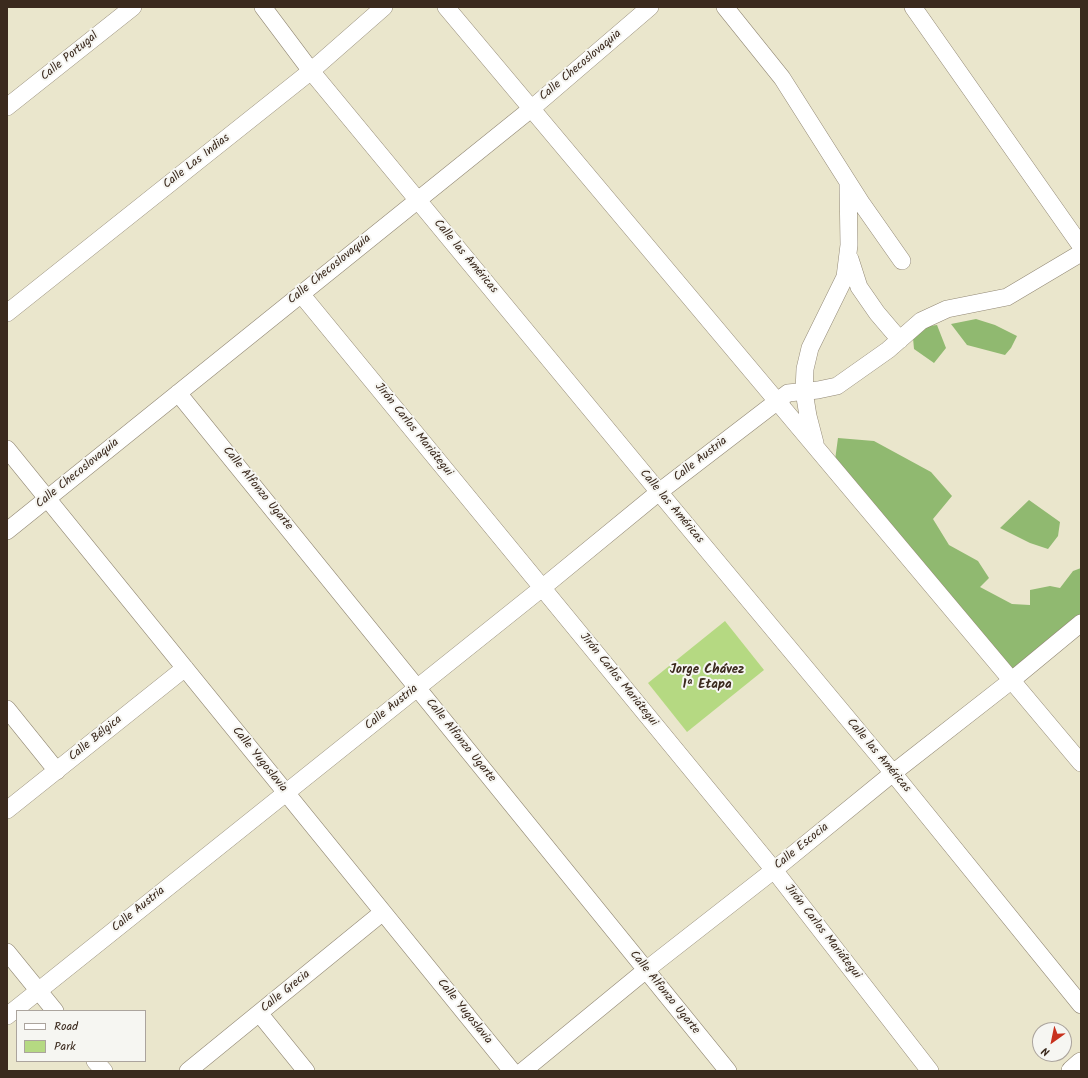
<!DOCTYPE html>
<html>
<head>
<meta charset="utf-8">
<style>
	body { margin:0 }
	#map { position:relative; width:1088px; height:1078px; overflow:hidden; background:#eae6cc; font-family:Kalam,sans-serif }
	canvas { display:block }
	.frame { position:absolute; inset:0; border:8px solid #3b2a1e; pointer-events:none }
	.legend { position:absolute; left:16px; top:1010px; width:130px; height:52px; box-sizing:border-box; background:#f6f6f2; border:1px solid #aba49d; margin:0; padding:5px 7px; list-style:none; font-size:12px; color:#3b2a1e }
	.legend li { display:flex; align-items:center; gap:8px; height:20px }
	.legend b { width:20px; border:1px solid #aba49d }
	.north { position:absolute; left:1032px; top:1022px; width:40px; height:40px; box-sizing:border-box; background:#f6f6f2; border:1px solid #aba49d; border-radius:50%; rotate:213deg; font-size:11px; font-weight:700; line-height:16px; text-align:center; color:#3b2a1e }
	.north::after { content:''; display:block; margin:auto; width:14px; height:18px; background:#c8321e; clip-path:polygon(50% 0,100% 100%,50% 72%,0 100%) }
</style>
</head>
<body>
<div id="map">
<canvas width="1088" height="1078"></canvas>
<div class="frame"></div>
<ul class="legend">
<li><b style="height:5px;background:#fff"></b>Road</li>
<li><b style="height:11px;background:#b5d982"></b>Park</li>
</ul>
<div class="north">N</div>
</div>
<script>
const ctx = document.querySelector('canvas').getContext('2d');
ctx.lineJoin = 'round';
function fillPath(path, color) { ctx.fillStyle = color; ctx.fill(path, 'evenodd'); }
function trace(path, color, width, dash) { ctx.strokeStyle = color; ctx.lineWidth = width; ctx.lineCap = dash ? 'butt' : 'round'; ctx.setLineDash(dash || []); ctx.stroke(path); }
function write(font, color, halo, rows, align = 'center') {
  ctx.font = font + ' Kalam,sans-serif'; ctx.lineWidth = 4; ctx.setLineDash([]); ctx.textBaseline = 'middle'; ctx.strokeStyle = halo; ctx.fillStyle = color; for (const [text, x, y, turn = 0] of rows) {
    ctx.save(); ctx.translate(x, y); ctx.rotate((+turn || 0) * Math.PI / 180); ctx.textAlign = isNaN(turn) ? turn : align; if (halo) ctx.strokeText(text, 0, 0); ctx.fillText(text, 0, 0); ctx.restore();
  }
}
fillPath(new Path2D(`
	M 725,621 L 764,670 L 687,732 L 648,683 Z`), '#b5d982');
fillPath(new Path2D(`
	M 976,319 L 995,325 L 1017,336 L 1011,348 L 1005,355 L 967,345 L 951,324 Z
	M 937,325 L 946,348 L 934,363 L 914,349 L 913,338 L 921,327 Z
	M 838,438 L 874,441 L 931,472 L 952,496 L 933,519 L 949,545 L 978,561 L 989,578 L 980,587 L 1012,604 L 1030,605 L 1030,590 L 1050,586 L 1060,588 L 1073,571 L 1081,568 L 1081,621 L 1012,680 L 835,460 Z
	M 1029,500 L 1060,522 L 1058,536 L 1048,549 L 1030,543 L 1000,528 Z`), '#90b970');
const minor = new Path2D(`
	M 263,7 L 311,71 L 659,492 L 893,773 L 1081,1005
	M 446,7 L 1081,763
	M 725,7 L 782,78 L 862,204 L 902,261
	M 913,7 L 1081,246
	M 7,107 L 133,7
	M 850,259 L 859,287 L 877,313 L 900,340
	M 301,294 L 774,870 L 930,1071
	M 7,313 L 311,71 L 384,7
	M 178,393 L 728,1071
	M 815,443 L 808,416 L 804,391 L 805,369 L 810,348 L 845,277 L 849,245 L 848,182
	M 7,449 L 512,1071
	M 7,531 L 531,109 L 650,7
	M 7,709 L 57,771
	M 7,810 L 185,668
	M 7,952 L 55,1011
	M 259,1013 L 306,1071
	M 7,1016 L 542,588 L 659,492 L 788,393 L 818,390 L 837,386 L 888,350 L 921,321 L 947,309 L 1007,297 L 1081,253
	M 95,1061 L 104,1071
	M 188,1071 L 383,912
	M 523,1071 L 646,970 L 774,870 L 893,773 L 1012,680 L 1081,623`);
const tertiary = new Path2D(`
	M 1072,1071 L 1081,1063`);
trace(minor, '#928875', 18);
trace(tertiary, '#928875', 22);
trace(minor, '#fff', 17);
trace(tertiary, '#fff', 21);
write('12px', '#3b2a1e', '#f6f6f2', [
	["Calle Portugal",70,57,-39],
	["Calle Checoslovaquia",581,66,-40],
	["Calle Las Indias",197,162,-38],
	["Calle las Américas",465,257,50],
	["Calle Checoslovaquia",330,270,-39],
	["Jirón Carlos Mariátegui",413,430,51],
	["Calle Austria",701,460,-38],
	["Calle Checoslovaquia",78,474,-39],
	["Calle Alfonzo Ugarte",257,489,51],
	["Calle las Américas",671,507,50],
	["Jirón Carlos Mariátegui",618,680,51],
	["Calle Austria",392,708,-39],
	["Calle Bélgica",96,739,-39],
	["Calle Alfonzo Ugarte",460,741,51],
	["Calle las Américas",878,756,50],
	["Calle Yugoslavia",259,760,51],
	["Calle Escocia",802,847,-39],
	["Calle Austria",139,910,-39],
	["Jirón Carlos Mariátegui",822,932,52],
	["Calle Grecia",286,992,-39],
	["Calle Alfonzo Ugarte",664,993,51],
	["Calle Yugoslavia",464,1012,51]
]);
write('bold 13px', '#3b2a1e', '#f6f6f2', [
	["Jorge Chávez",707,671],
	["1ª Etapa",707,686]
]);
</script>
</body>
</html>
